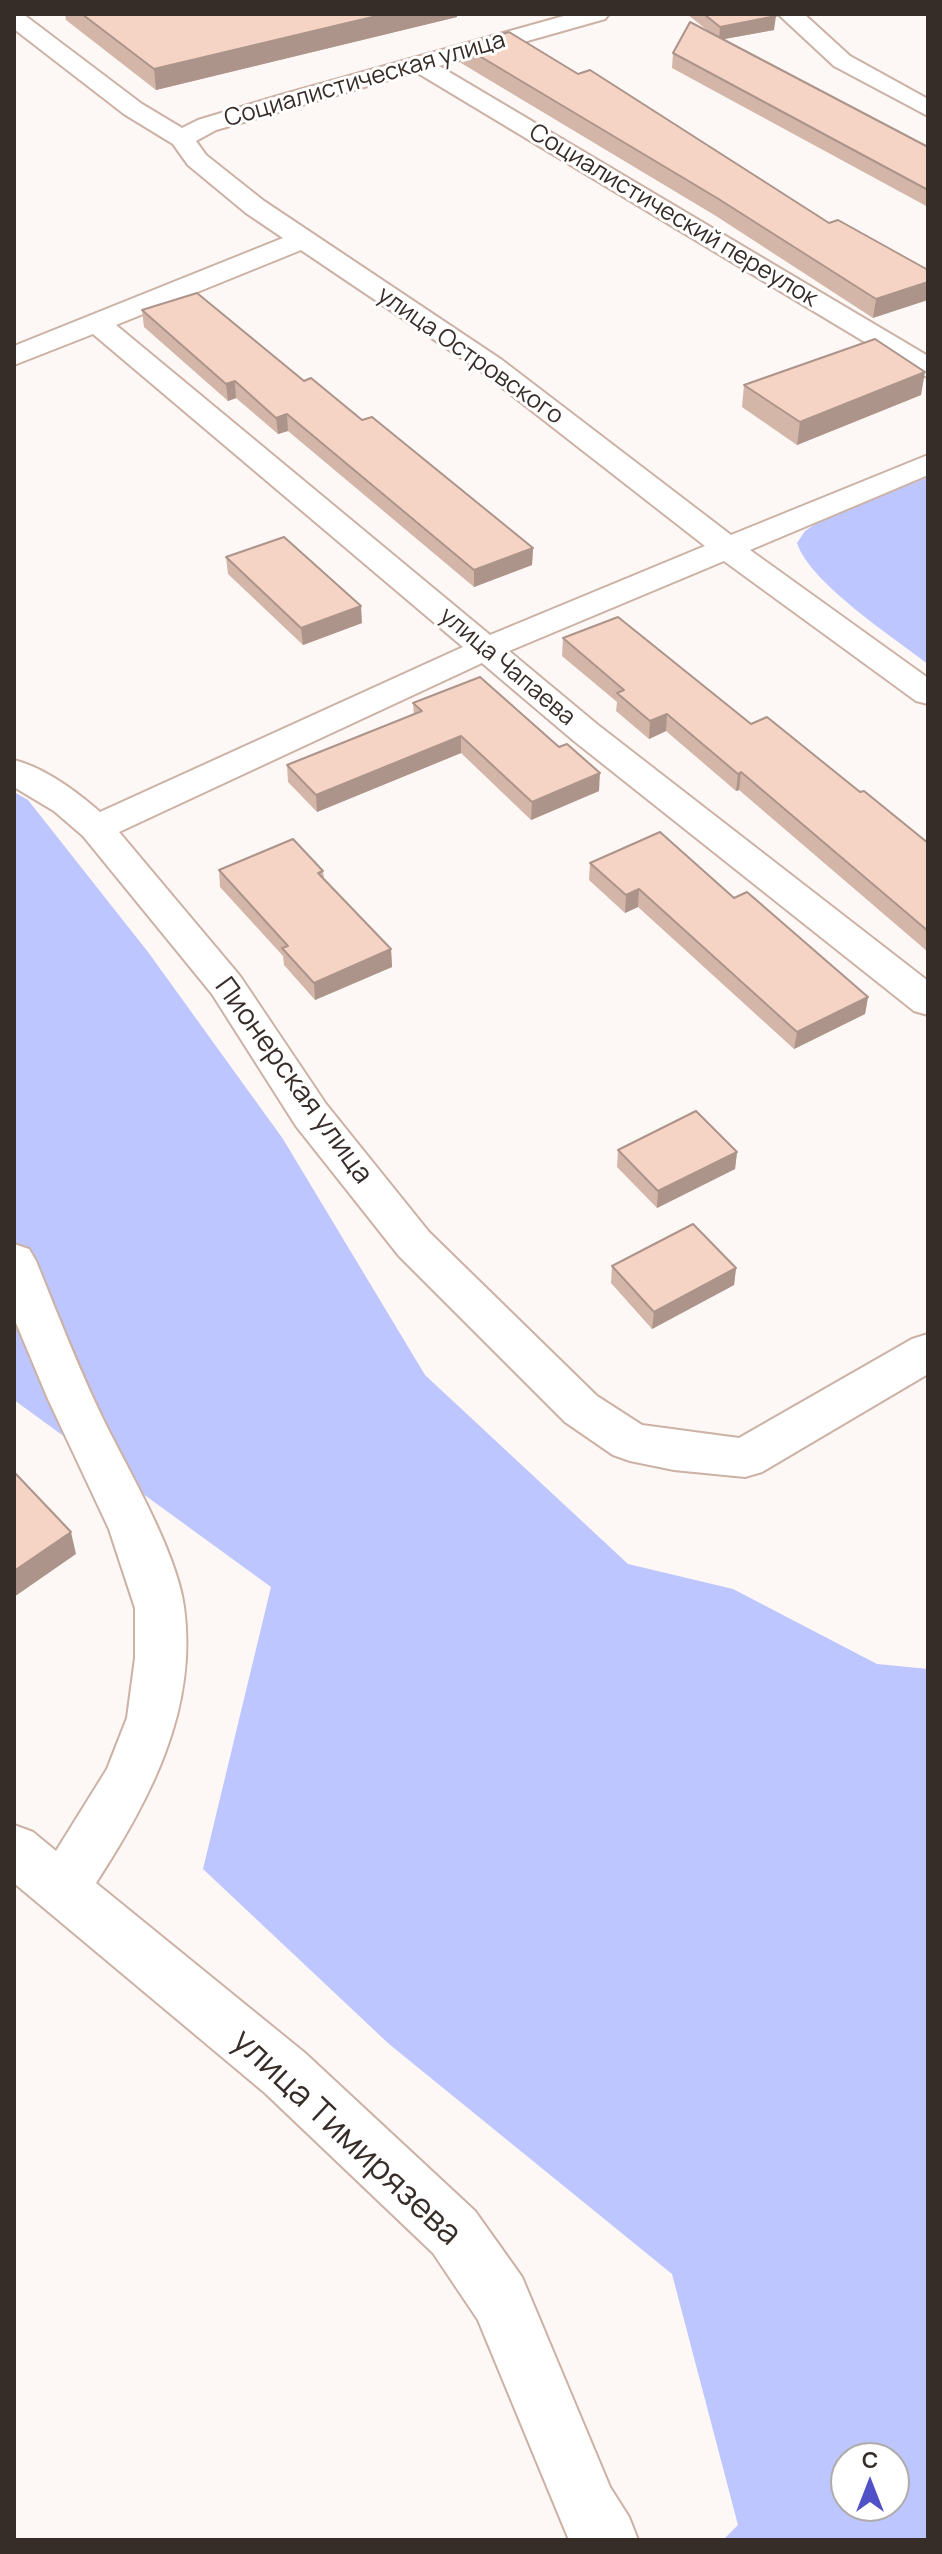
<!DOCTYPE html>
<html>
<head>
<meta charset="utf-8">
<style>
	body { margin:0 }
	#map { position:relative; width:942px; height:2554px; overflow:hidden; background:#fdf7f5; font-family:Manrope,sans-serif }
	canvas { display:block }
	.frame { position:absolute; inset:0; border:16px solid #372d28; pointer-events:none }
	.north { position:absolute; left:830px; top:2442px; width:80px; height:80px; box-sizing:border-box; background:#fff; border:2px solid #afaba9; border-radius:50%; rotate:0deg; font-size:22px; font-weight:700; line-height:32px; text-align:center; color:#372d28 }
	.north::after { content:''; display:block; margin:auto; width:28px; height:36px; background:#5050c7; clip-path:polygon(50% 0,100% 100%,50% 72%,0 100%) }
</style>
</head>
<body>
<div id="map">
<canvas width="942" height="2554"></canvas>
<div class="frame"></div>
<div class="north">С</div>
</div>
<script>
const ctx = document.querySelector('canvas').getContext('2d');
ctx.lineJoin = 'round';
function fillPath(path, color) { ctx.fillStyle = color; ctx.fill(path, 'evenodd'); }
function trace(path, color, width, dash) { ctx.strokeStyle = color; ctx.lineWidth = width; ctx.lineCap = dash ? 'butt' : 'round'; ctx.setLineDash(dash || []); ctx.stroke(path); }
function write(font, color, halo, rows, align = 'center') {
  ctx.font = font + ' Manrope,sans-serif'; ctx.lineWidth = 6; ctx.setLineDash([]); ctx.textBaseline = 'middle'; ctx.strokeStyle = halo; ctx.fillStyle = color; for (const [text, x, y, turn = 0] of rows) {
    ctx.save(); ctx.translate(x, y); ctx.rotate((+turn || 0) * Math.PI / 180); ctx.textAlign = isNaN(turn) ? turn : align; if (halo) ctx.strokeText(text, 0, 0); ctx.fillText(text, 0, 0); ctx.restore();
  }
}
fillPath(new Path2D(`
	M 928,477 L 928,664 C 893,637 810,583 797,543 L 805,531 L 820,521 Z
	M 14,792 L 28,800 L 148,952 L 283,1139 L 425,1375 L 628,1564 L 733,1589 L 877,1664 L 928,1669 L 928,2540 L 723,2540 L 738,2525 L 672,2274 L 389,2044 L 203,1869 L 271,1587 L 14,1400 ZM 846,2458 L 894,2458 L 894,2506 L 846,2506 Z`), '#bdc6fe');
const street = new Path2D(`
	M 14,14 L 23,14 L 142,104 L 182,128 L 198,120 L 281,95 L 571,14 L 609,14 L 605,19 L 439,66 L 928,356 L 928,377 L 918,374 L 416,72 L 216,130 L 196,141 L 206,155 L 264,201 L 502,360 L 731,535 L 928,455 L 928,475 L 750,550 L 928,678 L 928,704 L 916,701 L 724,561 L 509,651 L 598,725 L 928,981 L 928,1015 L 914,1011 L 574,741 L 482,663 L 119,832 L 240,976 L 326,1104 L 429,1232 L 597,1396 L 642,1425 L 739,1438 L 912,1339 L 928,1334 L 928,1374 L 762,1472 L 745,1477 L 674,1470 L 630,1461 L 613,1455 L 565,1422 L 399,1256 L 296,1126 L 212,994 L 83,836 L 54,811 L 14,787 L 14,760 C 45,768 76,791 100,812 L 463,647 L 93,334 L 14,365 L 14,346 L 283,238 L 246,213 L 188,165 L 173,144 L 124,114 L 14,29 ZM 301,250 L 482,372 L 705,546 L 490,635 L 116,325 Z
	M 778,14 L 804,14 L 850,56 L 928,99 L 928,116 L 834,66 Z
	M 14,1244 L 29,1249 L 36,1261 C 58,1315 79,1370 105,1423 C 130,1473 177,1553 184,1607 C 198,1709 150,1800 96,1883 L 305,2053 L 475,2211 L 522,2277 L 610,2487 L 629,2517 L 638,2540 L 569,2540 L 478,2320 L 433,2253 L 265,2093 L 14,1883 L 14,1825 L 33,1832 L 56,1851 L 107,1769 L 127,1718 L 135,1658 L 135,1608 L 109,1529 L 48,1399 L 14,1318 Z`);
trace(street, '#ccb1a5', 4);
fillPath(street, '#fff');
fillPath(new Path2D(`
	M 65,14 L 457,14 L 457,17 L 156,90 L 66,20 Z
	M 687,14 L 772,14 L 774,30 L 724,39 L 928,147 L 928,207 L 672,68 L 673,53 L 708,31 Z
	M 461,45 L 829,223 L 928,270 L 873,318 L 716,216 L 461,63 Z
	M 142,310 L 304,381 L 362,420 L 533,548 L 532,565 L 474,587 L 288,431 L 278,434 L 236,398 L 228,401 L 144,327 Z
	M 744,385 L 921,395 L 797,445 L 742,407 Z
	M 226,557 L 362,623 L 303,645 L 228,574 Z
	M 563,638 L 751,724 L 860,792 L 928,843 L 928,952 L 739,790 L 736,791 L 666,731 L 649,739 L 616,711 L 617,702 L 562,656 Z
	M 413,703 L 599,791 L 531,820 L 461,753 L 317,812 L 288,782 L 287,765 L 414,715 Z
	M 590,863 L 734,898 L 868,997 L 865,1014 L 794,1049 L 638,907 L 625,913 L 589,880 Z
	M 219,870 L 323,871 L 324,879 L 391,949 L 392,967 L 315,1000 L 284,965 L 283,956 L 220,887 Z
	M 618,1150 L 737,1152 L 735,1169 L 657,1208 L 617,1167 Z
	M 612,1266 L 736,1268 L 734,1285 L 652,1329 L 611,1283 Z`), '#d4b6a9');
fillPath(new Path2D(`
	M 385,14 L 457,14 L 457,17 L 156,90 L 154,69 Z
	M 776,16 L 774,30 L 719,40 L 720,27 Z
	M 928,282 L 928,300 L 873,318 L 876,299 Z
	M 925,372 L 921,395 L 797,445 L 800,422 Z
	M 235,381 L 236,398 L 228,401 L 226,384 Z
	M 287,414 L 288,431 L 278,434 L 276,418 Z
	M 533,548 L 532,565 L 474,587 L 474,570 Z
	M 361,606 L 362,623 L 303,645 L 301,628 Z
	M 667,714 L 666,731 L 649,739 L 650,721 Z
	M 461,736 L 461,753 L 317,812 L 316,795 Z
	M 741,772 L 739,790 L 736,791 L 738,774 Z
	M 600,773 L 599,791 L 531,820 L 532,802 Z
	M 639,889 L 638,907 L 625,913 L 626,895 Z
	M 391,949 L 392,967 L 315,1000 L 314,983 Z
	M 868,997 L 865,1014 L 794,1049 L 797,1032 Z
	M 737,1152 L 735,1169 L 657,1208 L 658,1191 Z
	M 736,1268 L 734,1285 L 652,1329 L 654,1312 Z
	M 71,1532 L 76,1554 L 14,1597 L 14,1571 Z`), '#ac948a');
const building = new Path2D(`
	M 82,14 L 385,14 L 154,69 Z
	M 704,14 L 772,14 L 776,16 L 720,27 Z
	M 690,22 L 928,147 L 928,190 L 673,53 Z
	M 509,32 L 578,74 L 590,70 L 829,223 L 838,220 L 928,270 L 928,282 L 876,299 L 717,198 L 461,45 Z
	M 197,293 L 304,381 L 311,378 L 362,420 L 372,417 L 533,548 L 474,570 L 287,414 L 276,418 L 235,381 L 226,384 L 142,310 Z
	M 875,339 L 925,372 L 800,422 L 744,385 Z
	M 284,537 L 361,606 L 301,628 L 226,557 Z
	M 618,617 L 751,724 L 767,717 L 860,792 L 864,791 L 928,843 L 928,931 L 741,772 L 738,774 L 667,714 L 650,721 L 617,693 L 624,690 L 563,638 Z
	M 480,677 L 559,747 L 567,744 L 600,773 L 532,802 L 461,736 L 316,795 L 287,765 L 422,711 L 413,703 Z
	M 660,832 L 734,898 L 747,892 L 868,997 L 797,1032 L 639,889 L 626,895 L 590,863 Z
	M 293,839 L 323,871 L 318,873 L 391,949 L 314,983 L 282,948 L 288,946 L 219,870 Z
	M 696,1111 L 737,1152 L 658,1191 L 618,1150 Z
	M 693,1224 L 736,1268 L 654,1312 L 612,1266 Z
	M 14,1472 L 71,1532 L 14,1571 Z`);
fillPath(building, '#f6d4c5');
trace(building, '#ac948a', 2);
write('24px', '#372d28', '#fff', [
	["Социалистическая улица",365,80,-16],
	["Социалистический переулок",673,216,31],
	["улица Островского",470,356,35],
	["улица Чапаева",507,667,40]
]);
write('28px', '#372d28', '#fff', [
	["Пионерская улица",293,1081,54]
]);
write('34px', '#372d28', '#fff', [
	["улица Тимирязева",346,2138,43]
]);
</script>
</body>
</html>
